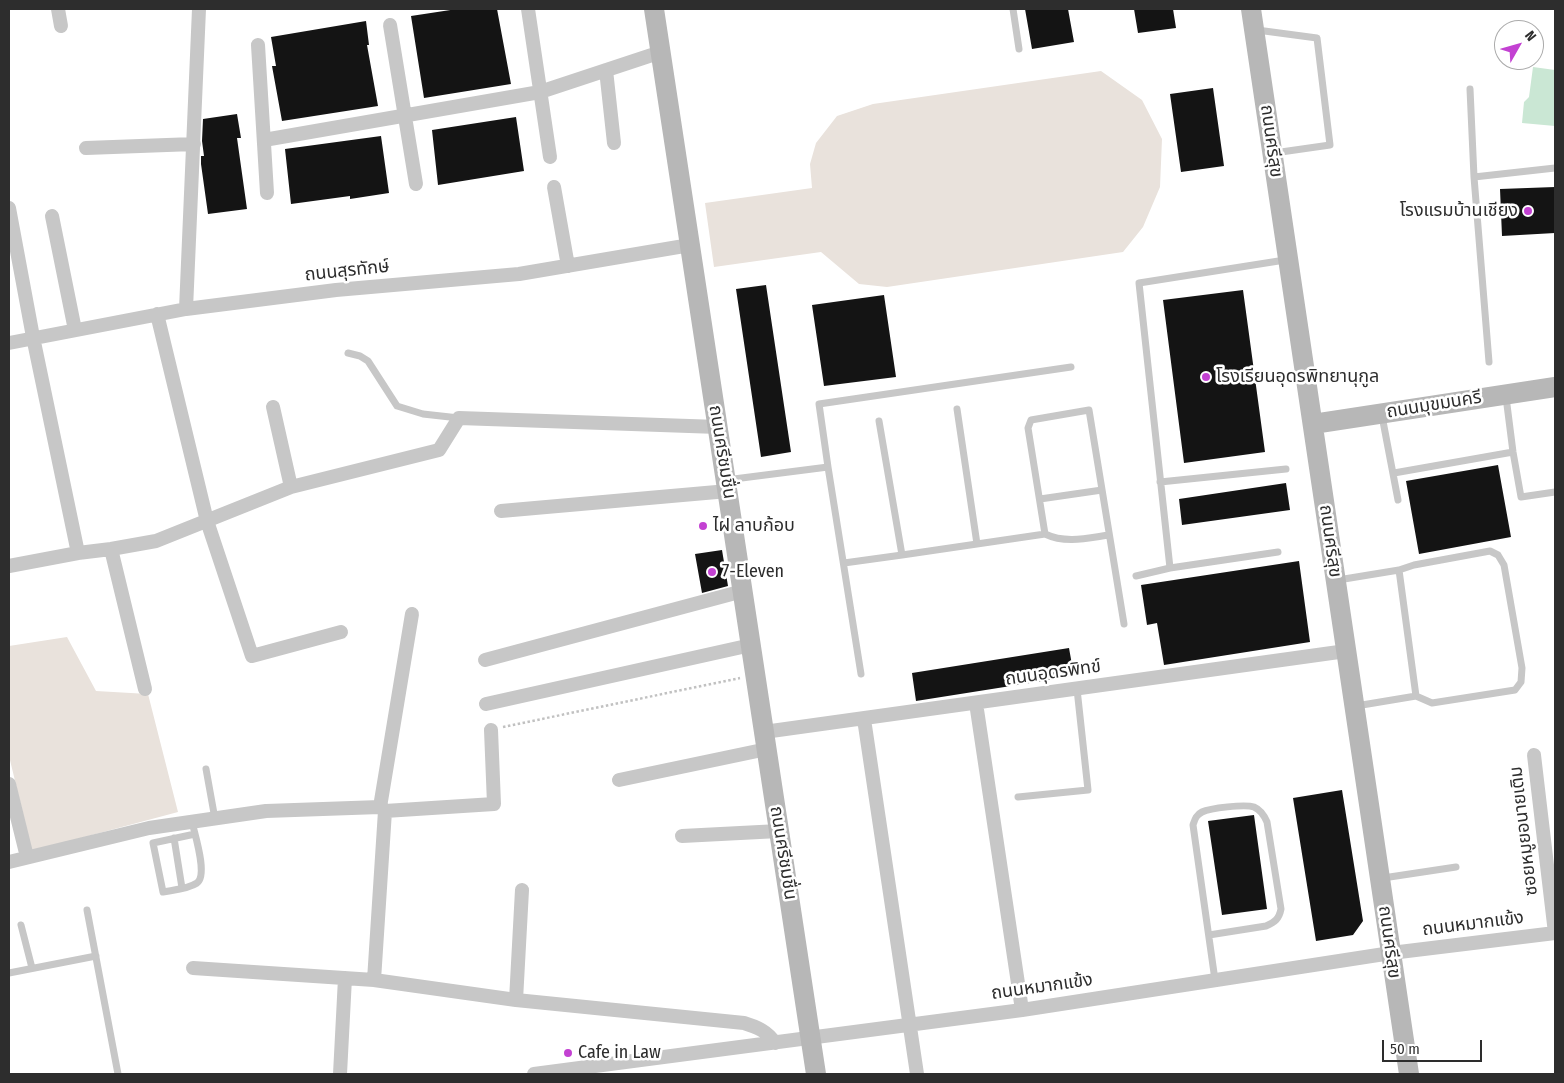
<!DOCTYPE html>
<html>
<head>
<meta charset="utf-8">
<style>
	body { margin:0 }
	#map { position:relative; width:1564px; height:1083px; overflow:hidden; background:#fff; font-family:"Fira Sans Condensed",sans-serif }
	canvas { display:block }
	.frame { position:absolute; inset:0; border:10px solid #2d2d2d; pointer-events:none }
	.north { position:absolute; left:1494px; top:20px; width:50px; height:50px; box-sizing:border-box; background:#fff; border:1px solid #ababab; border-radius:50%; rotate:52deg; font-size:14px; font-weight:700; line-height:20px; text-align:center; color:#2d2d2d }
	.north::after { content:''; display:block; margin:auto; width:18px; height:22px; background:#c341d2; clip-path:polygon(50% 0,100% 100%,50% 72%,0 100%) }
	.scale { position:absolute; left:1382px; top:1040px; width:100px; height:22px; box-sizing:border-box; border:2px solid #2d2d2d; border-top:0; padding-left:6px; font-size:15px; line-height:18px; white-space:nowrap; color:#2d2d2d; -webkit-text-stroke:4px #fff; paint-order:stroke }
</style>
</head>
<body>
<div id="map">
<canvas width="1564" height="1083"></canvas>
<div class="frame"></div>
<div class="north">N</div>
<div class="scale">50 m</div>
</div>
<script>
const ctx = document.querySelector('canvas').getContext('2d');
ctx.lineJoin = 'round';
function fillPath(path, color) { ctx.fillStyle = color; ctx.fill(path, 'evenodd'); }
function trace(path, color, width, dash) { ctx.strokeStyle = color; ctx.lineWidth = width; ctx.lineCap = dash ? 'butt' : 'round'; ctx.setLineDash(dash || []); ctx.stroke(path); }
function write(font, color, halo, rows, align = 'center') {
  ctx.font = font + ' "Fira Sans Condensed","Noto Sans Thai",sans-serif'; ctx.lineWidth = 5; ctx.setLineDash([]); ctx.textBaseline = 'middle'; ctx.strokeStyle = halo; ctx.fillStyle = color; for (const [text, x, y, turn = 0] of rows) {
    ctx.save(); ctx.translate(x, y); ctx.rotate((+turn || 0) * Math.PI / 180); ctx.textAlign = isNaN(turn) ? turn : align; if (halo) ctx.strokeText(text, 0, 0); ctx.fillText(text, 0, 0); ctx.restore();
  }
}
fillPath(new Path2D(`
	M 1101,71 L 1142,100 L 1162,139 L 1160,187 L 1143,227 L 1123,252 L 887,287 L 859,284 L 821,252 L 714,267 L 705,203 L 812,188 L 810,164 L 816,143 L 837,116 L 873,104 Z
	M 67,637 L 96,691 L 148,694 L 178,812 L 32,851 L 9,756 L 9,646 Z`), '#e9e2dc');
fillPath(new Path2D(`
	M 1533,67 L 1555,70 L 1555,126 L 1522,123 L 1524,102 L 1529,97 Z`), '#cae7d4');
fillPath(new Path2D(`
	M 457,9 L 497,9 L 511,84 L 424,98 L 411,16 Z
	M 1025,9 L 1068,9 L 1074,42 L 1032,49 Z
	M 1134,9 L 1173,9 L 1176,28 L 1138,33 Z
	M 366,21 L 369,45 L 367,45 L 378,106 L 282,121 L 272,66 L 276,66 L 271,37 Z
	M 1213,88 L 1224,166 L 1181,172 L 1170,94 Z
	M 237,114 L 241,138 L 237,138 L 247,209 L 208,214 L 201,164 L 201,156 L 204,156 L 202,141 L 203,119 Z
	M 516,117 L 524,171 L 438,185 L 432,130 Z
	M 381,136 L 389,193 L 350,199 L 350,196 L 291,204 L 285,149 Z
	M 1555,187 L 1555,233 L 1502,236 L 1500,189 Z
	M 766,285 L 791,452 L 761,457 L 736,289 Z
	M 1243,290 L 1265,452 L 1184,463 L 1163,300 Z
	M 884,295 L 896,377 L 824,386 L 812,305 Z
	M 1498,465 L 1511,537 L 1419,554 L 1406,481 Z
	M 1286,483 L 1290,510 L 1182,525 L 1179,499 Z
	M 722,550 L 728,586 L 702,593 L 695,554 Z
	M 1299,561 L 1310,642 L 1164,665 L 1157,623 L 1147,625 L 1141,585 Z
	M 1069,648 L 1074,676 L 916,701 L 912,673 Z
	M 1342,790 L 1363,921 L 1353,935 L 1316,941 L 1293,798 Z
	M 1254,815 L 1267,909 L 1222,915 L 1208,821 Z`), '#141414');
trace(new Path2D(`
	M 503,727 L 740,678`), '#c1c1c1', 2.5, [2.5, 2.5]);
trace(new Path2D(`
	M 1013,9 L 1019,49
	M 1257,30 L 1317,38 L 1330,145 L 1274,153
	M 1470,89 L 1474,177 L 1489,362
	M 1474,177 L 1555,168
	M 348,353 L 360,356 L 368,361 L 397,406 L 423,414 L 459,418
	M 1506,397 L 1513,452 L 1521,497 L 1555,492
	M 957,409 L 977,544
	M 1382,416 L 1398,500
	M 1394,473 L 1513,452
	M 726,480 L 828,467
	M 1160,482 L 1286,469
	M 1040,499 L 1102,490
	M 1045,534 L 1028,428 L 1031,420 L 1089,410 L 1124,624
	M 1278,552 L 1170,568 L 1139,283 L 1285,260
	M 902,555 L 1045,534 C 1066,544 1088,538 1109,535
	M 844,563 L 902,555 L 879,421
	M 1136,576 L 1170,568
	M 1338,580 L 1399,570
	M 861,674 L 828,467 L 819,404 L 1071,367
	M 1356,706 L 1416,696 L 1399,570 L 1414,565 L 1490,551 L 1498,555 L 1504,565 L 1522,668 L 1521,682 L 1515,690 L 1432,703 L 1416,696
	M 206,769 L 215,819
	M 1018,797 L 1088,790 L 1077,689
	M 192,822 C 195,835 208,875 197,883 C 188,889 173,890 163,892 L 153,843 L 195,834
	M 174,838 L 182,888
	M 1383,878 L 1456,867
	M 87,910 L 118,1074
	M 21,925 L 32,968
	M 1209,935 L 1266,926 C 1275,922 1279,919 1281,909 L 1267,822 C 1264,815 1261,810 1254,807 C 1245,804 1210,808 1202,812 C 1196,815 1195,819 1193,825 L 1215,980
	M 9,973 L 96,956`), '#c7c7c7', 7);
trace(new Path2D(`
	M 58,9 L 61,26
	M 528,9 L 550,157
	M 390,25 L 416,184
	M 258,45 L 267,193
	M 606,70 L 614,143
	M 264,140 L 540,92 L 661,52
	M 86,148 L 194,144
	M 554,187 L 568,266
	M 9,208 L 33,337 L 78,553
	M 52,216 L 75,330
	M 186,309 L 199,9
	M 157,314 L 207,521 L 252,656 L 341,632
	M 9,343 L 186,309 L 336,290 L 519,274 L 690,245
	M 273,407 L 291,487
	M 501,511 L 728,491
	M 111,549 L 145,689
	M 9,566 L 78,553 L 111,549 L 156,541 L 291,487 L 439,450 L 459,418 L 718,427
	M 485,660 L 743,591
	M 976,703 L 1022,1010
	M 486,704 L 751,645
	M 864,719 L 917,1074
	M 764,732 L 1346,651
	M 1534,755 L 1555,933
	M 619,780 L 767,749
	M 9,784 L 27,857
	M 380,807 L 412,614
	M 385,811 L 494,804 L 491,730
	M 682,836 L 779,831
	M 9,862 L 149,828 L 266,811 L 380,807 L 385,811 L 374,980
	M 193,968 L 374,980 L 516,1000 L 744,1023 C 757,1027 767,1031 775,1043
	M 516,1000 L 522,890
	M 340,1074 L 345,978
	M 534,1074 L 1022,1010 L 1391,953 L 1555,933`), '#c7c7c7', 14);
trace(new Path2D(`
	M 654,9 L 816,1074
	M 1251,9 L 1409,1074
	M 1313,424 L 1555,387`), '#b7b7b7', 20);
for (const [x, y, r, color] of [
	[1528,211,5,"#c341d2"],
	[1206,377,5,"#c341d2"],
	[703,526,5,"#c341d2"],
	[712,572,5,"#c341d2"],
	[568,1053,5,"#c341d2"]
]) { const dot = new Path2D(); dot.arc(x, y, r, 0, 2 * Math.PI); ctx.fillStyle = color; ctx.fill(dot); trace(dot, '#fff', 2); }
write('18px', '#2d2d2d', '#fff', [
	["ถนนศรีสุข",1271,141,82],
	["ถนนสุรทักษ์",347,271,-6],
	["ถนนมุขมนครี",1434,405,-9],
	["ถนนศรีชมชื่น",722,452,81],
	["ถนนศรีสุข",1330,541,82],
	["ถนนอุดรพิทข์",1053,673,-8],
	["ซอยหมูยอนายเติม",1524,831,-97],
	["ถนนศรีชมชื่น",783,853,81],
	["ถนนหมากแข้ง",1473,924,-7],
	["ถนนศรีสุข",1389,942,82],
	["ถนนหมากแข้ง",1042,987,-8]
]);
write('18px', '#2d2d2d', '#fff', [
	["โรงแรมบ้านเชียง",1518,211,"right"],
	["โรงเรียนอุดรพิทยานุกูล",1216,377],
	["ไฝ ลาบก้อบ",713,526],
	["7-Eleven",722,572],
	["Cafe in Law",578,1053]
], 'left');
</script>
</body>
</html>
